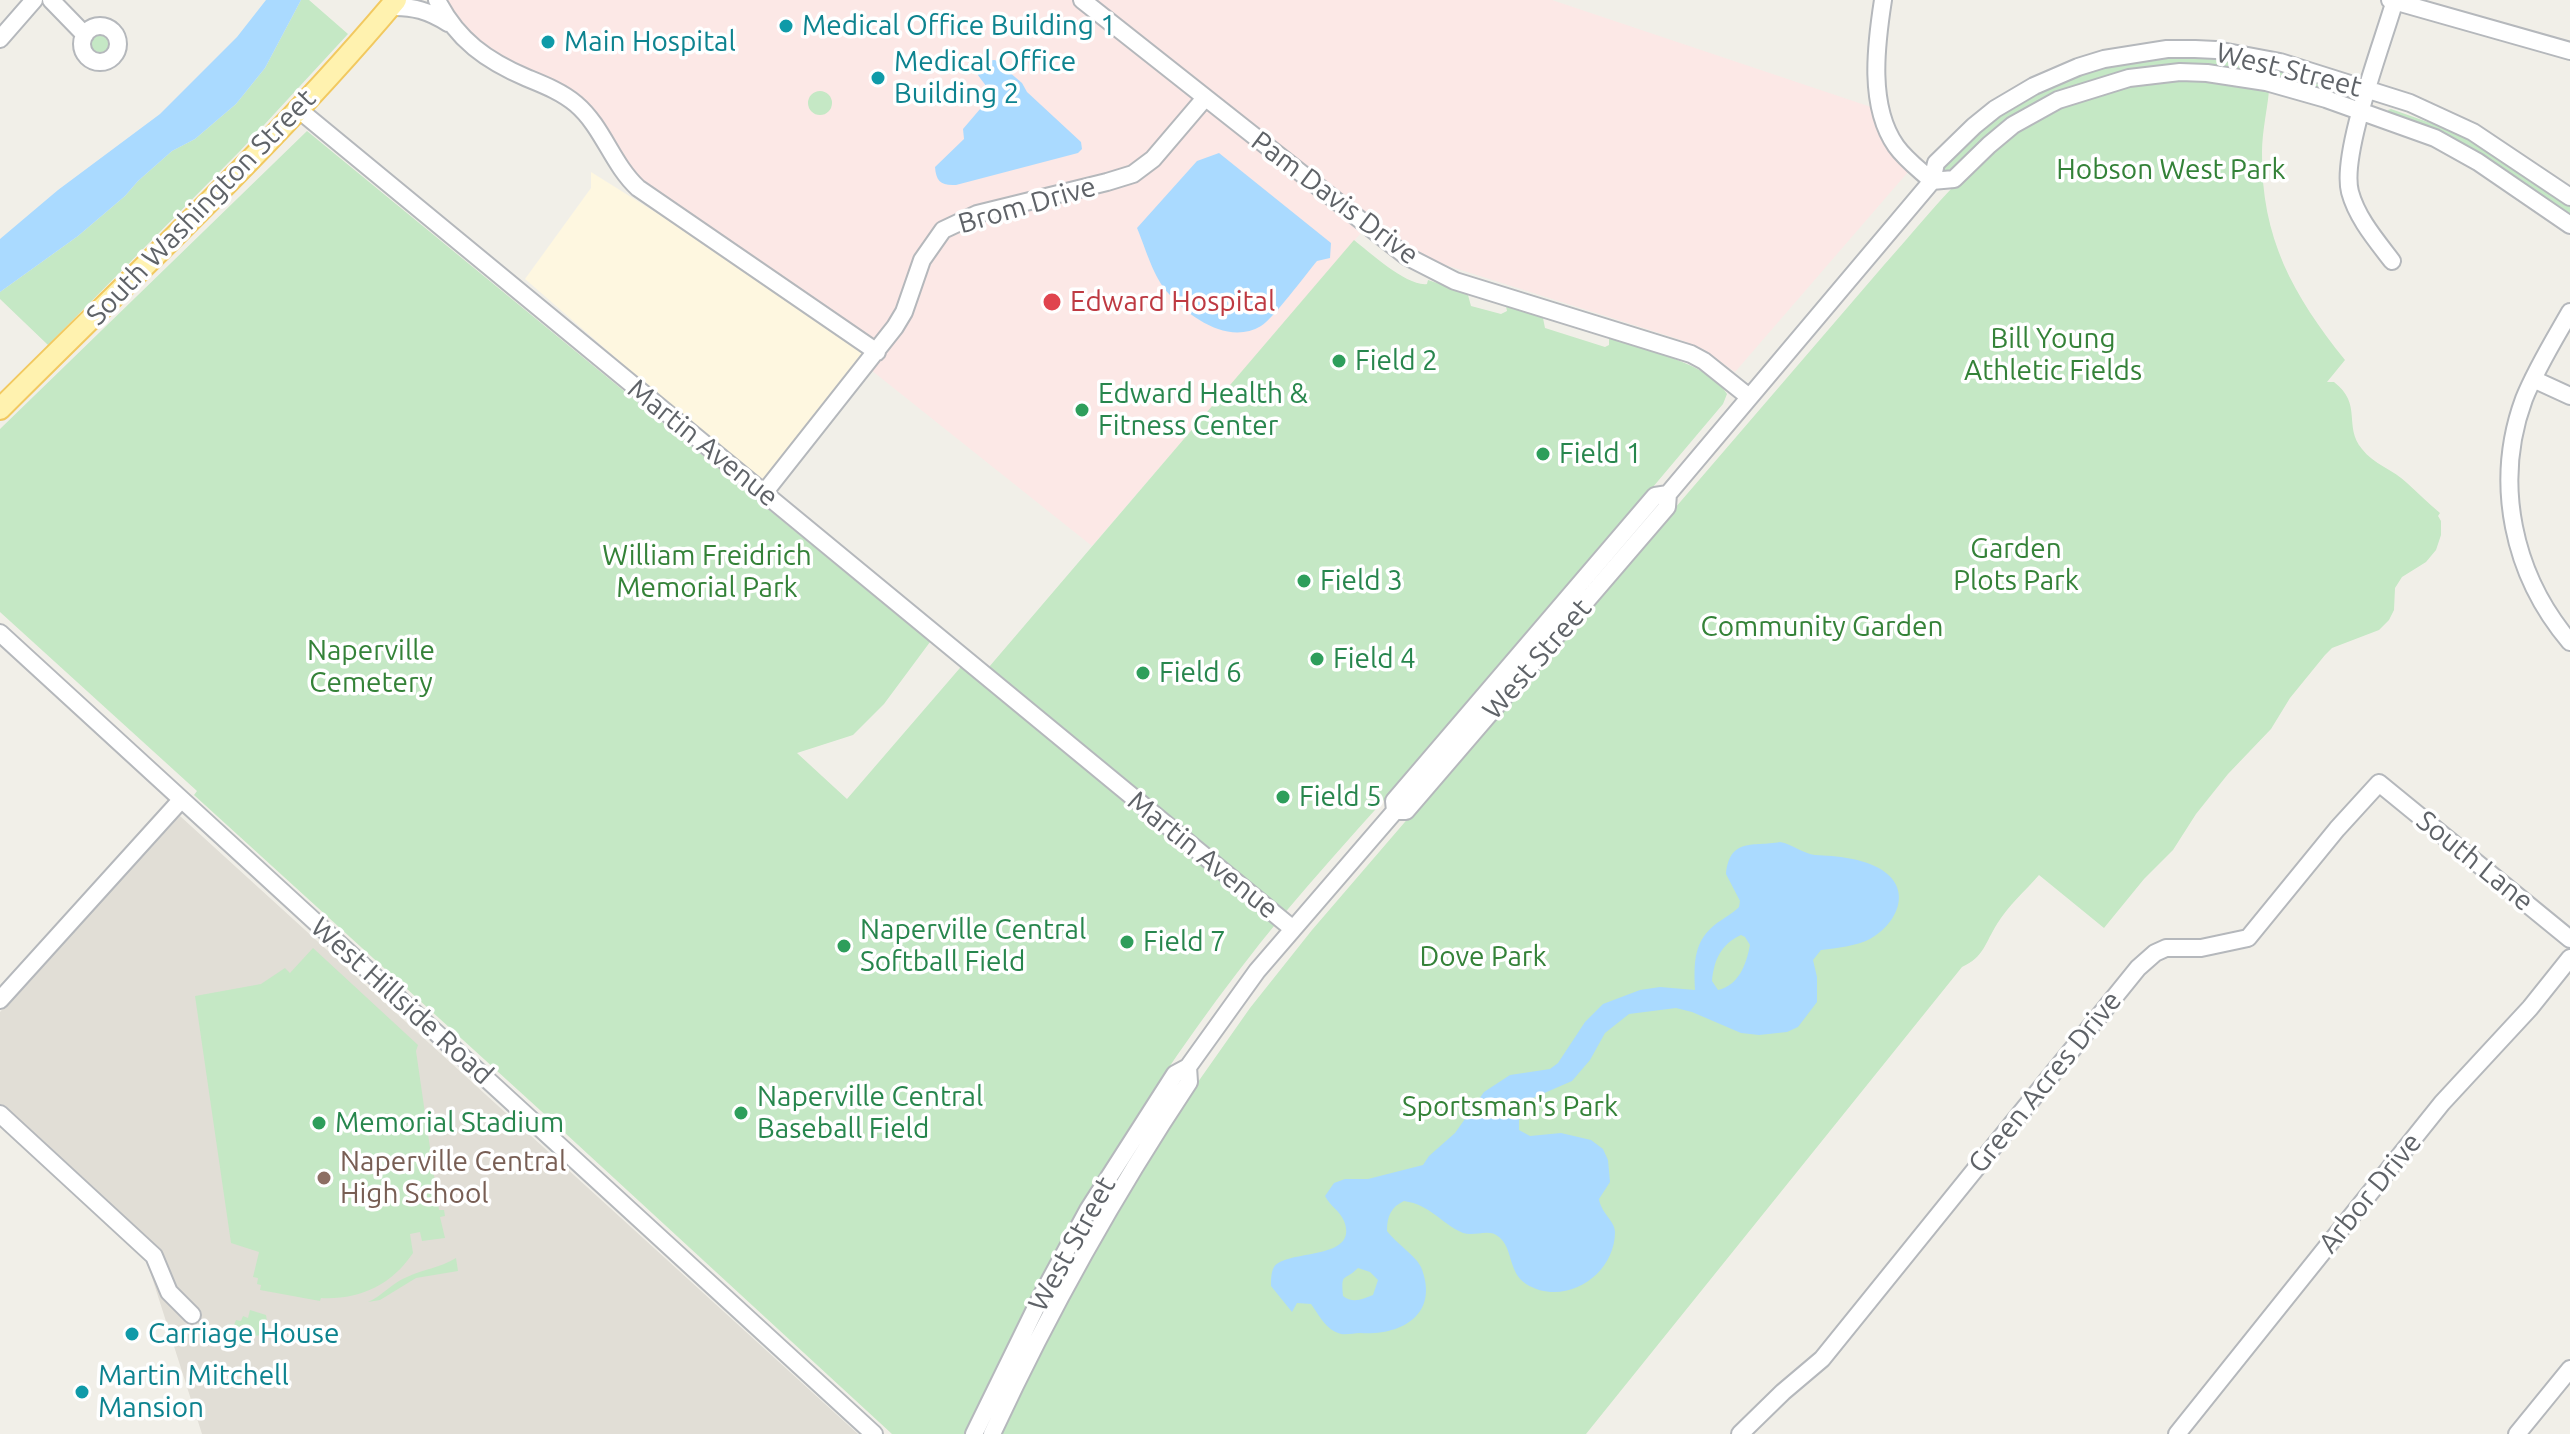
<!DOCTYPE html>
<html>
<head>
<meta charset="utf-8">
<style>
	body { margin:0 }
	canvas { display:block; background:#f1efe8 }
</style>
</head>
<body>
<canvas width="2570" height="1434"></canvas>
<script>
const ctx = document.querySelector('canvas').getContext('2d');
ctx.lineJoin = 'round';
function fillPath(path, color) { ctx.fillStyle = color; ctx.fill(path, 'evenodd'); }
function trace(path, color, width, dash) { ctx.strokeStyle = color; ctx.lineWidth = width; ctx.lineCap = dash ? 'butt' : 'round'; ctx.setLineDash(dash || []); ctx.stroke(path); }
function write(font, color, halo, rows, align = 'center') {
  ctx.font = font + ' Ubuntu,sans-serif'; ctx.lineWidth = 7; ctx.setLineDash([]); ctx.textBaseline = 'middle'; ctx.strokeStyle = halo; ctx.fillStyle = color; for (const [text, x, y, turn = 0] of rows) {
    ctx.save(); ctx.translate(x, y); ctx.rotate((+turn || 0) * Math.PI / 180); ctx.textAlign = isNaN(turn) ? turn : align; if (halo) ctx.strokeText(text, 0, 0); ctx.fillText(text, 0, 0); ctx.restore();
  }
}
fillPath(new Path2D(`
	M 591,172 L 719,252 L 871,354 L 761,484 L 525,279 L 591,188 Z`), '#fef7e0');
fillPath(new Path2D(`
	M 180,816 L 858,1434 L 202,1434 L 141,1243 L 0,1114 L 0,1012 Z`), '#e1ded6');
fillPath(new Path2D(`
	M 436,0 L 1552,0 L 1874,108 L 1892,153 L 1908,172 L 1735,372 L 1703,349 L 1681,340 L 1439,263 L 1398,239 L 1373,219 L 1092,546 L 866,366 L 876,352 L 641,189 L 586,112 L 504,69 Z`), '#fce8e6');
fillPath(new Path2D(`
	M 301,0 L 309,0 L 348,34 L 240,151 L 48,345 L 0,299 L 0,292 L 78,236 L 125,196 L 138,181 L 172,151 L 195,139 L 236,104 L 265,68 Z
	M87 45a12 12 0 1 1 24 0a12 12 0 1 1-24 0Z
	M 2197,56 L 2223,57 L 2279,69 L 2340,90 L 2338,91 L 2243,71 L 2124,72 L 2075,86 L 1983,141 L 1953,169 L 1938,172 C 1948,161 1957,150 1968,140 C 2031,82 2114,58 2197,56 Z
	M 2198,79 L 2269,91 C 2267,111 2262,132 2262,152 C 2261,238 2293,295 2345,360 L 2327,382 L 2334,382 C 2363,404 2343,426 2362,449 C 2373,464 2394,470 2407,483 C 2418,493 2428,503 2440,513 L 2438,516 L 2441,521 L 2441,535 L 2436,550 L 2426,562 L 2402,577 L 2395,588 L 2394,610 L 2389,620 L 2379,630 L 2332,648 L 2325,655 L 2290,698 L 2271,729 L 2228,774 L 2196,814 L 2173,850 L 2144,879 L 2104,928 L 2039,875 C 2025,891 2008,906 1997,924 C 1985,943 1984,957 1962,967 L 1586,1434 L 999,1434 L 1040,1348 L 1160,1136 L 1250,1008 L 1312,930 L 1884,265 C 1921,224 1959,174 2003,141 C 2063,97 2126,82 2198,79 Z
	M808 103a12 12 0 1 1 24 0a12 12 0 1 1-24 0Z
	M 2391,109 L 2470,137 L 2570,204 L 2570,217 L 2437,131 L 2389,113 L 2388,110 Z
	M 307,131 L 930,642 L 884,704 L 853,735 L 797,753 L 847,799 L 972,654 L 989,667 L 1354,240 C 1369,252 1408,287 1427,284 L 1428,280 L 1464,292 L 1468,295 L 1471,306 L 1501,314 L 1507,311 L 1506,306 L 1543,318 L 1545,328 L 1605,347 L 1609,345 L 1609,338 C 1641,349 1710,363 1727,394 L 1723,404 C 1627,517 1533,632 1435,743 C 1368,819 1298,892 1237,973 C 1128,1115 1040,1271 967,1434 L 892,1434 L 552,1121 L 194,795 L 197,791 L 0,612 L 0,429 Z
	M 313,948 L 418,1045 L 416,1051 L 439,1210 L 444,1210 L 445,1216 L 440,1217 L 445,1238 L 422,1241 L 420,1232 L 410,1234 L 413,1253 C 391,1286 358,1300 321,1298 L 320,1301 L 260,1290 L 261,1285 L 257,1284 L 258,1278 L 253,1277 L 259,1252 L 231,1243 L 195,996 L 261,984 L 285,968 L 290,973 Z
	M 1179,1078 L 1184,1078 C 1123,1171 1065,1266 1017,1366 L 1012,1367 L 1071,1251 Z
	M 456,1258 L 458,1271 L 416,1278 L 380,1300 L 368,1302 C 382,1296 392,1283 407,1277 C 424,1269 440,1268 456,1258 Z
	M 250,1310 L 266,1315 L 269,1334 L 225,1340 L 229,1324 L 234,1325 L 236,1320 L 241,1321 L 243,1316 L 248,1318 Z`), '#c5e8c5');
fillPath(new Path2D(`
	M 266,0 L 301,0 L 265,68 L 236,104 L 195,139 L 172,151 L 138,181 L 125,196 L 78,236 L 0,292 L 0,239 L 58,190 L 160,114 L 237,37 Z
	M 995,60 L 1022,83 L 1027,92 L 1081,142 L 1082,149 L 1078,153 L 956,185 C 941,186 936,181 935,167 L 964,139 L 963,129 L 992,95 C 987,85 979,79 975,69 L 980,61 Z
	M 1219,153 L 1331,243 L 1330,258 L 1317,261 C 1306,274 1273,319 1261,326 C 1229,345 1190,318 1169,294 C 1153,277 1146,249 1137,228 L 1197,161 Z
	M 1780,842 C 1792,844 1804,854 1815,855 C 1837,856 1863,858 1882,870 C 1913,890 1897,924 1870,939 C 1856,946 1837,948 1821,950 L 1813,960 L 1817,977 L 1817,1002 L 1798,1027 L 1787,1032 L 1759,1035 L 1741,1033 L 1692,1012 L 1676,1008 L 1629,1014 L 1605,1033 L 1590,1060 L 1572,1081 L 1533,1098 L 1519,1120 L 1519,1130 L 1530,1136 L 1561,1133 L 1591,1140 L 1603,1149 L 1608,1160 L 1610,1182 L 1599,1199 C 1601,1213 1615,1221 1615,1232 C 1615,1275 1565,1308 1526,1284 C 1508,1272 1513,1248 1499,1237 C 1489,1228 1475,1237 1463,1233 C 1440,1223 1431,1205 1404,1201 C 1391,1207 1387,1216 1387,1231 C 1396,1243 1416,1256 1421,1267 C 1440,1314 1402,1336 1360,1333 C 1354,1333 1347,1335 1341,1334 C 1326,1330 1319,1315 1311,1304 L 1297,1303 L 1292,1312 L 1271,1286 C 1271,1280 1271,1272 1274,1267 C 1286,1249 1360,1261 1344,1221 C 1340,1211 1330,1206 1325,1196 L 1334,1183 L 1345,1179 L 1368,1179 L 1423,1165 L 1429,1156 L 1455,1133 L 1484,1092 L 1510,1075 L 1550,1069 L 1558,1063 L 1585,1022 L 1603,1004 L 1640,990 L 1660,987 L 1695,990 C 1694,963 1693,941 1717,923 C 1724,918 1732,914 1739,907 L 1740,901 L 1726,874 C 1730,837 1753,847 1780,842 ZM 1741,935 L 1745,937 L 1750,945 C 1746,965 1739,985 1718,990 L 1712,981 C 1714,960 1721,944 1741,935 ZM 1358,1268 L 1370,1272 L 1378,1280 L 1373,1295 C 1363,1299 1353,1304 1343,1296 C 1341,1271 1344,1282 1358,1268 Z`), '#aadaff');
const minor = new Path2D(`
	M 51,0 L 85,35
	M 437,0 C 457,40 487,61 527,78 C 544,85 562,92 576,104 C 603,127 612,164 638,188 L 877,352
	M 1082,0 L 1406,256 L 1455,281 L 1691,354 L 1704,361 L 1749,397
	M 1883,0 C 1876,45 1868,106 1896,146 C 1906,160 1920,170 1932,181
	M 2390,0 L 2570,51
	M 390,7 C 413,6 429,11 448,23
	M82 44a18 18 0 1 1 36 0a18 18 0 1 1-36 0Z
	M 0,39 L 34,0
	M 298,109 L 1293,929
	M 1932,181 L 1954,179 L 1989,145 L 2013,125 L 2058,100 L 2129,78 L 2180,72 L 2207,73 L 2266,82 L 2326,99 L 2435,138 L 2478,162 L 2570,225
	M 2392,261 C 2376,240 2357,218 2350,192 C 2340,154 2383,42 2395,0
	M 2570,312 C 2554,340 2536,369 2524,399 C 2493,483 2513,575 2570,642
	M 2533,379 L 2570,396
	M 764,493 L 895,327 L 904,312 L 922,260 L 943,230 L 977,214 L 1107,182 L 1133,174 L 1153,159 L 1205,98
	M 0,633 L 874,1434
	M 1395,811 L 1406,811 L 1667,507 L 1668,494 L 1932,181 L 1936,163 L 1974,126 L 1995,109 L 2034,86 L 2078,67 L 2104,59 L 2167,49 L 2195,49 L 2216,50 L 2280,62 L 2410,103 L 2473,132 L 2570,197
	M 0,1000 L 181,800
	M 0,1114 L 154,1256 L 169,1292 L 192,1315
	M 974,1434 L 1043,1293 L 1088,1210 L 1175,1074 L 1188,1067 L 1257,971 L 1395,811 L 1394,801 L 1655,496 L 1668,494
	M 992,1434 C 1049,1311 1114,1195 1189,1082 L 1188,1067
	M 1740,1434 L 1783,1392 L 1822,1359 L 2138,968 L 2155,953 L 2166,948 L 2201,948 L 2248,938 L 2337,829 L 2379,783 L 2570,939
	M 2177,1434 L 2442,1103 L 2530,1008 L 2570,958
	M 2517,1434 L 2570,1369`);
const major = new Path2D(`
	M 0,409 C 134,275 274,145 396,0`);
trace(minor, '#b5b8bc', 20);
trace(major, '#f2c960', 24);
trace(minor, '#fff', 16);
trace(major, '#fff2af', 20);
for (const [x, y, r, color] of [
	[786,26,8,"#0f9aa8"],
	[548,42,8,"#0f9aa8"],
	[878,78,8,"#0f9aa8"],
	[1052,302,10,"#e0444e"],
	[1339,361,8,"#2e9e5b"],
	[1082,410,8,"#2e9e5b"],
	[1543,454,8,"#2e9e5b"],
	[1304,581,8,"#2e9e5b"],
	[1317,659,8,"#2e9e5b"],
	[1143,673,8,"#2e9e5b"],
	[1283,797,8,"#2e9e5b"],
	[1127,942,8,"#2e9e5b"],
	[844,946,8,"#2e9e5b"],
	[741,1113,8,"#2e9e5b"],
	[319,1123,8,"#2e9e5b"],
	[324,1178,8,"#8d6e63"],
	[132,1334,8,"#0f9aa8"],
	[82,1392,8,"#0f9aa8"]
]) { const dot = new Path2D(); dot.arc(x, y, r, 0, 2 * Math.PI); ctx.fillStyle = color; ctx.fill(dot); trace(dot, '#fff', 3); }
write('28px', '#0d838f', '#fff', [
	["Medical Office Building 1",802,26],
	["Main Hospital",564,42],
	["Medical Office",894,62],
	["Building 2",894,94],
	["Carriage House",148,1334],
	["Martin Mitchell",98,1376],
	["Mansion",98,1408]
], 'left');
write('28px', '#5f6368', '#fff', [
	["West Street",2289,70,14],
	["Pam Davis Drive",1335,198,37],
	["Brom Drive",1027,205,-16],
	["South Washington Street",201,207,-46],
	["Martin Avenue",703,443,39],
	["West Street",1537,659,-49],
	["Martin Avenue",1203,855,39],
	["South Lane",2475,861,39],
	["West Hillside Road",402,1001,42],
	["Green Acres Drive",2045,1082,-51],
	["Arbor Drive",2370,1193,-51],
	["West Street",1072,1244,-61]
]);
write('28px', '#348238', '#fff', [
	["Hobson West Park",2171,170],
	["Bill Young",2053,339],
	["Athletic Fields",2053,371],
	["Garden",2016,549],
	["Plots Park",2016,581],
	["William Freidrich",707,556],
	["Memorial Park",707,588],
	["Community Garden",1822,627],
	["Naperville",371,651],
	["Cemetery",371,683],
	["Dove Park",1483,957],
	["Sportsman's Park",1510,1107]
]);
write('28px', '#be3a42', '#fff', [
	["Edward Hospital",1070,302]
], 'left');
write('28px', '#27864d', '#fff', [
	["Field 2",1355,361],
	["Edward Health &",1098,394],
	["Fitness Center",1098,426],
	["Field 1",1559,454],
	["Field 3",1320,581],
	["Field 4",1333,659],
	["Field 6",1159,673],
	["Field 5",1299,797],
	["Naperville Central",860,930],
	["Softball Field",860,962],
	["Field 7",1143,942],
	["Naperville Central",757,1097],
	["Baseball Field",757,1129],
	["Memorial Stadium",335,1123]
], 'left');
write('28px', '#785e54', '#fff', [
	["Naperville Central",340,1162],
	["High School",340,1194]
], 'left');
</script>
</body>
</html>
